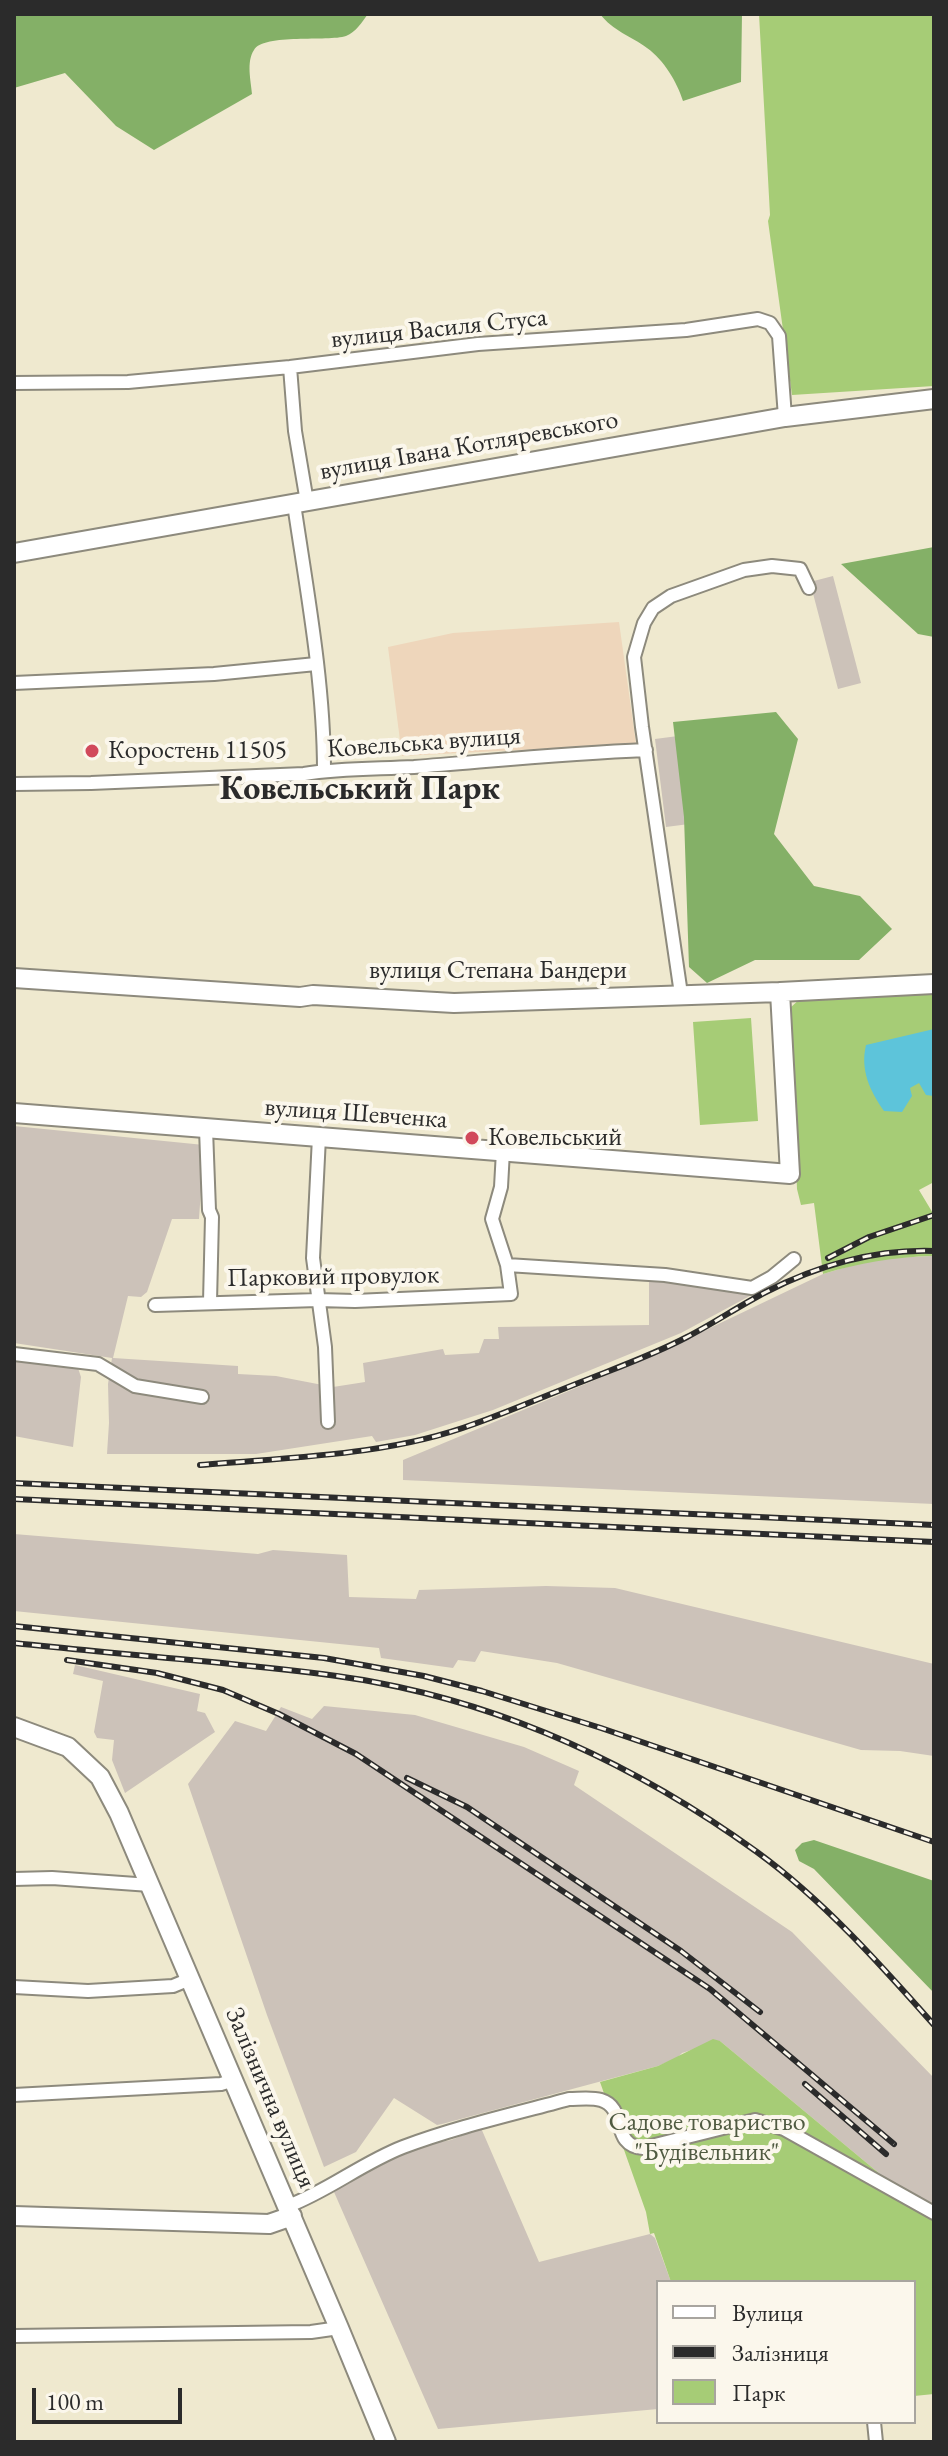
<!DOCTYPE html>
<html>
<head>
<meta charset="utf-8">
<style>
	body { margin:0 }
	#map { position:relative; width:948px; height:2456px; overflow:hidden; background:#efe9cf; font-family:"EB Garamond",serif }
	canvas { display:block }
	.frame { position:absolute; inset:0; border:16px solid #2b2b2b; pointer-events:none }
	.legend { position:absolute; left:656px; top:2280px; width:260px; height:144px; box-sizing:border-box; background:#fbf7ec; border:2px solid #a8a59f; margin:0; padding:10px 14px; list-style:none; font-size:24px; color:#2b2b2b }
	.legend li { display:flex; align-items:center; gap:16px; height:40px }
	.legend b { width:40px; border:2px solid #a8a59f }
	.scale { position:absolute; left:32px; top:2388px; width:150px; height:36px; box-sizing:border-box; border:4px solid #2b2b2b; border-top:0; padding-left:10px; font-size:24px; line-height:28px; white-space:nowrap; color:#2b2b2b; -webkit-text-stroke:6px #fbf7ec; paint-order:stroke }
</style>
</head>
<body>
<div id="map">
<canvas width="948" height="2456"></canvas>
<div class="frame"></div>
<ul class="legend">
<li><b style="height:10px;background:#fff"></b>Вулиця</li>
<li><b style="height:10px;background:#2b2b2b"></b>Залізниця</li>
<li><b style="height:22px;background:#a6cc76"></b>Парк</li>
</ul>
<div class="scale">100 m</div>
</div>
<script>
const ctx = document.querySelector('canvas').getContext('2d');
ctx.lineJoin = 'round';
function fillPath(path, color) { ctx.fillStyle = color; ctx.fill(path, 'evenodd'); }
function trace(path, color, width, dash) { ctx.strokeStyle = color; ctx.lineWidth = width; ctx.lineCap = dash ? 'butt' : 'round'; ctx.setLineDash(dash || []); ctx.stroke(path); }
function write(font, color, halo, rows, align = 'center') {
  ctx.font = font + ' "EB Garamond",serif'; ctx.lineWidth = 8; ctx.setLineDash([]); ctx.textBaseline = 'middle'; ctx.strokeStyle = halo; ctx.fillStyle = color; for (const [text, x, y, turn = 0] of rows) {
    ctx.save(); ctx.translate(x, y); ctx.rotate((+turn || 0) * Math.PI / 180); ctx.textAlign = isNaN(turn) ? turn : align; if (halo) ctx.strokeText(text, 0, 0); ctx.fillText(text, 0, 0); ctx.restore();
  }
}
fillPath(new Path2D(`
	M 619,622 L 636,744 L 402,756 L 388,647 L 453,633 Z`), '#eed6bb');
fillPath(new Path2D(`
	M 833,576 L 861,683 L 838,689 L 810,582 Z
	M 678,736 L 689,824 L 666,827 L 655,739 Z
	M 14,1126 L 204,1145 L 199,1219 L 172,1219 L 147,1292 L 141,1297 L 128,1296 L 113,1358 L 238,1366 L 238,1374 L 276,1376 L 333,1387 L 365,1382 L 363,1363 L 443,1349 L 445,1355 L 479,1353 L 484,1339 L 499,1339 L 498,1327 L 649,1325 L 649,1278 L 759,1291 L 681,1333 L 493,1410 L 415,1435 L 376,1442 L 372,1436 L 256,1454 L 107,1454 L 109,1423 L 108,1384 L 112,1358 L 14,1343 Z
	M 934,1240 L 934,1504 L 403,1480 L 403,1460 L 643,1360 L 823,1274 L 857,1264 L 891,1258 L 932,1256 Z
	M 14,1361 L 78,1368 L 81,1377 L 73,1447 L 14,1436 Z
	M 14,1534 L 258,1554 L 273,1550 L 347,1555 L 349,1597 L 416,1599 L 419,1590 L 546,1586 L 615,1588 L 934,1664 L 934,1756 L 900,1751 L 861,1750 L 557,1663 L 481,1651 L 475,1662 L 458,1660 L 453,1668 L 381,1658 L 379,1648 L 14,1611 Z
	M 75,1665 L 200,1694 L 197,1711 L 205,1713 L 215,1732 L 125,1793 L 112,1760 L 114,1740 L 97,1738 L 94,1732 L 103,1681 L 73,1674 Z
	M 324,1706 L 415,1715 L 524,1747 L 579,1771 L 574,1785 L 792,1932 L 934,2078 L 934,2219 L 720,2041 L 682,2053 L 677,2058 L 658,2066 L 442,2124 L 437,2125 L 394,2098 L 356,2152 L 324,2167 L 267,2015 L 188,1784 L 235,1721 L 266,1731 L 281,1707 L 312,1719 Z
	M 481,2128 L 539,2262 L 650,2234 L 655,2238 L 671,2282 L 658,2282 L 658,2409 L 438,2429 L 334,2192 L 388,2156 L 403,2149 L 451,2140 Z`), '#ccc2b9');
fillPath(new Path2D(`
	M 759,14 L 934,14 L 934,386 L 792,395 L 768,221 L 770,215 Z
	M 934,993 L 934,1182 L 919,1190 L 934,1215 L 933,1256 C 894,1257 859,1263 823,1274 L 814,1203 L 801,1205 L 797,1189 L 790,1008 L 801,998 Z
	M 751,1018 L 758,1121 L 700,1125 L 693,1022 Z
	M 713,2039 L 720,2041 L 934,2219 L 934,2394 L 914,2396 L 914,2282 L 671,2282 L 654,2233 L 650,2234 L 646,2212 L 600,2082 L 658,2066 Z`), '#a6cc76');
fillPath(new Path2D(`
	M 14,14 L 368,14 C 362,22 356,32 346,36 C 328,42 264,33 254,50 C 246,62 251,81 252,94 L 154,150 L 116,126 L 65,73 L 14,88 Z
	M 600,14 L 742,14 L 741,82 L 683,101 C 677,82 664,60 647,48 C 631,36 613,31 600,14 Z
	M 934,547 L 934,637 L 918,634 L 841,564 Z
	M 776,712 L 798,739 L 774,834 L 814,886 L 860,896 L 892,929 L 859,960 L 755,960 L 707,983 L 689,967 L 684,817 L 673,722 Z
	M 814,1840 L 934,1881 L 934,1993 L 814,1869 L 799,1861 L 795,1850 L 802,1843 Z`), '#84b067');
fillPath(new Path2D(`
	M 934,1029 L 934,1096 L 926,1095 L 919,1083 L 910,1088 L 912,1096 L 902,1112 L 884,1111 C 870,1091 860,1070 866,1045 Z`), '#5dc4da');
const street = new Path2D(`
	M 290,367 L 295,431 L 307,502
	M 14,383 L 128,382 L 290,367 L 478,344 L 686,330 L 758,319 L 770,323 L 779,336 L 785,417
	M 294,504 C 307,592 324,682 324,771
	M 14,683 L 214,674 L 316,664
	M 14,784 L 91,783 L 304,774 C 340,768 377,769 414,767 C 491,761 568,753 646,750
	M 681,994 L 642,727 L 634,657 L 644,623 L 653,608 L 671,596 L 744,570 L 772,566 L 800,569 L 809,588
	M 206,1129 L 209,1210 L 212,1217 L 210,1302
	M 319,1137 L 313,1258 L 325,1347 L 328,1422
	M 507,1265 L 665,1275 L 752,1288 L 772,1277 L 794,1259
	M 155,1305 L 318,1300 L 355,1301 L 511,1294 L 507,1265 L 492,1219 L 501,1187 L 503,1151
	M 14,1354 L 98,1364 L 135,1386 L 202,1397
	M 14,1879 L 52,1878 L 150,1885
	M 14,1987 L 88,1991 L 173,1986 L 190,1979
	M 14,2095 L 221,2084 L 234,2080
	M 288,2206 C 328,2191 362,2163 403,2147 C 456,2127 514,2114 569,2099 C 579,2099 591,2097 601,2100 C 628,2108 610,2146 643,2148 L 755,2120 L 784,2129 L 934,2213
	M 14,2336 L 311,2332 L 339,2328
	M 874,2422 L 876,2442`);
const secondary = new Path2D(`
	M 14,553 L 785,417 L 934,399
	M 14,978 L 300,997 L 313,995 L 454,1003 L 780,992 L 934,984
	M 14,1113 L 790,1174 L 780,992
	M 14,1727 L 68,1747 L 100,1777 L 119,1813 L 339,2328 L 386,2442
	M 14,2216 L 269,2224 L 292,2216`);
trace(street, '#8d8a7d', 16);
trace(secondary, '#8d8a7d', 22);
trace(street, '#fff', 12);
trace(secondary, '#fff', 18);
const rail = new Path2D(`
	M 828,1258 L 869,1237 L 934,1215
	M 200,1465 C 290,1457 388,1456 474,1424 C 510,1411 545,1396 581,1382 C 616,1368 653,1355 687,1337 C 714,1323 739,1306 766,1292 C 819,1265 874,1249 934,1251
	M 14,1483 L 934,1525
	M 14,1499 L 934,1542
	M 14,1626 L 324,1658 L 424,1676 L 482,1691 L 601,1728 L 934,1842
	M 14,1643 C 80,1650 146,1656 212,1662 C 266,1668 321,1672 374,1682 C 514,1708 642,1769 757,1852 C 823,1900 880,1964 934,2025
	M 67,1660 L 157,1673 L 223,1690 L 279,1714 L 356,1754 L 710,1989 L 894,2144
	M 407,1778 L 467,1807 L 681,1951 L 760,2012
	M 805,2084 L 886,2154`);
trace(rail, '#2b2b2b', 6);
trace(rail, '#fbf7ec', 3, [9]);
for (const [x, y, r, color] of [
	[92,751,8,"#d1495b"],
	[472,1138,8,"#d1495b"]
]) { const dot = new Path2D(); dot.arc(x, y, r, 0, 2 * Math.PI); ctx.fillStyle = color; ctx.fill(dot); trace(dot, '#fbf7ec', 3); }
write('26px', '#2b2b2b', '#fbf7ec', [
	["вулиця Василя Стуса",439,329,-6],
	["вулиця Івана Котляревського",469,446,-10],
	["Ковельська вулиця",424,743,-4],
	["вулиця Степана Бандери",498,971],
	["вулиця Шевченка",356,1114,4],
	["Парковий провулок",333,1277,-1],
	["Залізнична вулиця",270,2098,67]
]);
write('26px', '#2b2b2b', '#fbf7ec', [
	["Коростень 11505",108,751],
	["Ковельський",488,1138]
], 'left');
write('26px', '#505b42', '#fbf7ec', [
	["Садове товариство",707,2123],
	["\"Будівельник\"",707,2153]
]);
write('bold 34px', '#2b2b2b', '#fbf7ec', [
	["Ковельський Парк",360,790]
]);
</script>
</body>
</html>
